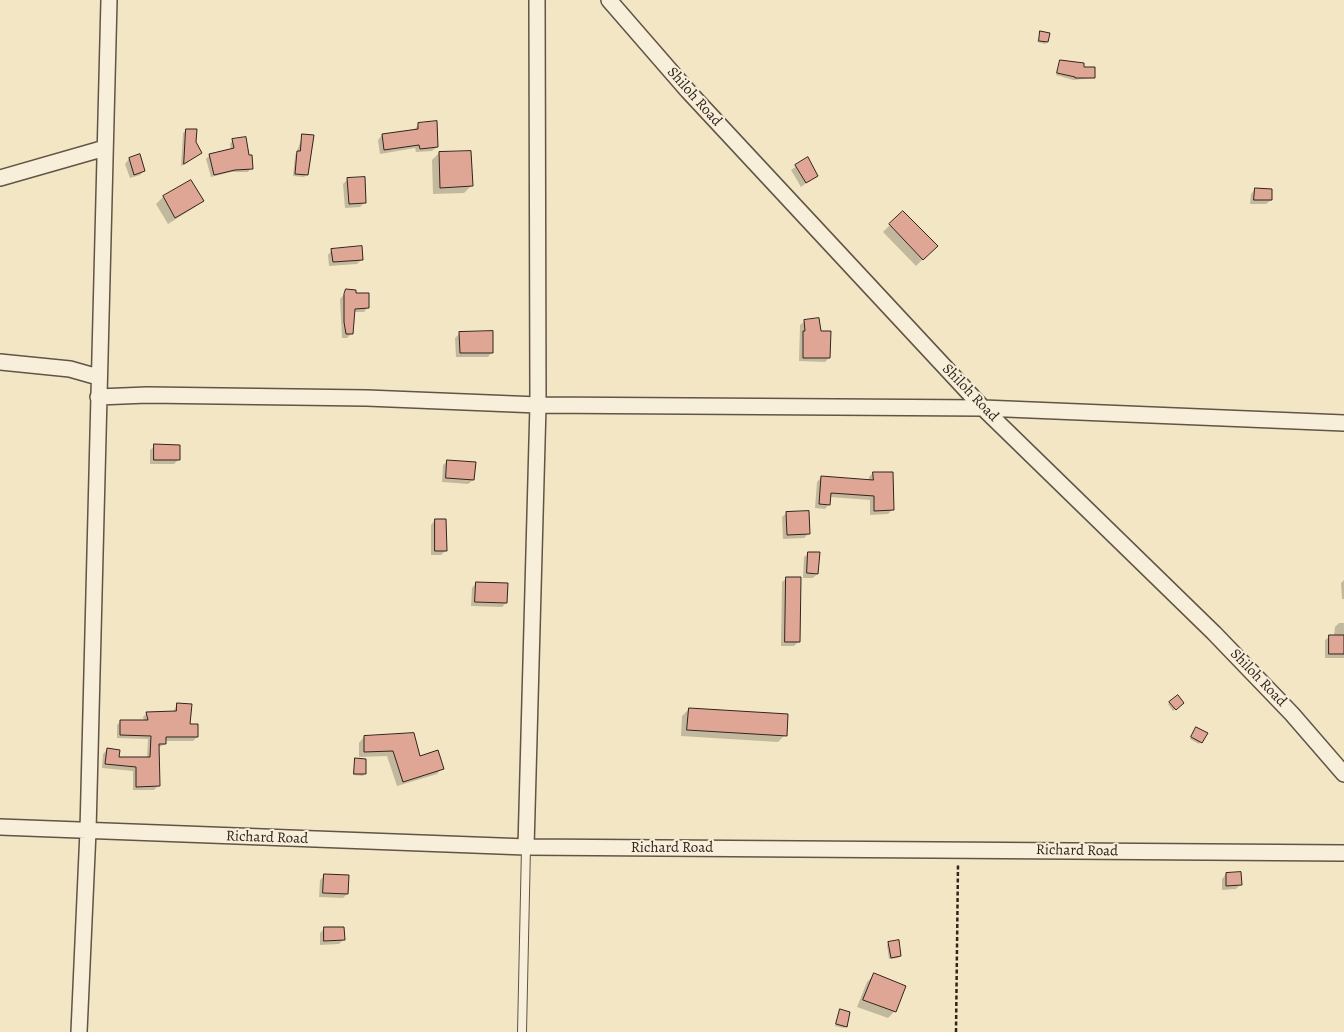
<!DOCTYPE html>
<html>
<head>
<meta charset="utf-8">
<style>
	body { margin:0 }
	canvas { display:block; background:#f3e6c4 }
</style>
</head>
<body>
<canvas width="1344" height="1032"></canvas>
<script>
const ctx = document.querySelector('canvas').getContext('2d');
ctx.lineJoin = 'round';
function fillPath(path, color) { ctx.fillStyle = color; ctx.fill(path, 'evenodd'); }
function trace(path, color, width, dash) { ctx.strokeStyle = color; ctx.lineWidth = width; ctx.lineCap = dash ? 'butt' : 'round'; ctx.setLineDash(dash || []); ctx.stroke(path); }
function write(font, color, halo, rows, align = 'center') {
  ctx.font = font + ' Alegreya,serif'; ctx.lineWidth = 4; ctx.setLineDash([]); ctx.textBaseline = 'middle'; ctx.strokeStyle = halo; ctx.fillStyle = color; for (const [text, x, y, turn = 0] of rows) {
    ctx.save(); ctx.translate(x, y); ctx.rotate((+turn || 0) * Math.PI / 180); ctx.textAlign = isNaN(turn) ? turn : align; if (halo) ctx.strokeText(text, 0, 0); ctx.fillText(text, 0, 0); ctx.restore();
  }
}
fillPath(new Path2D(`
	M 1041,32 L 1047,42 L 1045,44 L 1037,42 Z
	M 1061,61 L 1082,68 L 1094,78 L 1073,80 L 1056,75 Z
	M 418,124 L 437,147 L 432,151 L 416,152 L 415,148 L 380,154 L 378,140 L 382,135 L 414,131 Z
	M 187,130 L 201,153 L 181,166 L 183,133 Z
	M 303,135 L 307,174 L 304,177 L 293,176 L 295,156 Z
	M 233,140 L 251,168 L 248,172 L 231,172 L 211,177 L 206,159 L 210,155 L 231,150 L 230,144 Z
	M 439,153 L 471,186 L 464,193 L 433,194 L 432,160 Z
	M 139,156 L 144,171 L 140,175 L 130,178 L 125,164 L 129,159 Z
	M 807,159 L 817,175 L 801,187 L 791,170 Z
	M 348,179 L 365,202 L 360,207 L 345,208 L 343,184 Z
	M 191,181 L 202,200 L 195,207 L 168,224 L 156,204 L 163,197 Z
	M 1255,189 L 1271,200 L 1266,204 L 1250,204 L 1251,194 Z
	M 903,212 L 936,246 L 916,266 L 883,232 Z
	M 332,250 L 362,259 L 357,264 L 329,266 L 328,255 Z
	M 347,291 L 368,307 L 364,312 L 353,312 L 352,333 L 347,338 L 342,338 L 340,299 Z
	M 805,321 L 820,333 L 829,358 L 825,362 L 799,361 L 800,325 Z
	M 460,333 L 492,352 L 488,357 L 456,357 L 455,338 Z
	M 155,446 L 179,459 L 174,464 L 150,464 L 150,450 Z
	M 448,461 L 473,480 L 468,484 L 442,482 L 443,465 Z
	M 873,473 L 892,510 L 888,514 L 870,515 L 870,500 L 830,497 L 829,504 L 825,509 L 815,508 L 817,482 L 821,478 L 869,481 L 869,477 Z
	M 787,513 L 809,533 L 804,538 L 783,539 L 782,517 Z
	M 435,520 L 446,550 L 441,555 L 431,555 L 431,525 Z
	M 809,553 L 817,574 L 813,578 L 803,578 L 804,557 Z
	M 787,578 L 799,641 L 794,646 L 781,646 L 782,582 Z
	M 1344,580 L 1344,599 L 1342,599 L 1341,583 Z
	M 476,583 L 506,603 L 502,607 L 471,606 L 472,588 Z
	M 1339,623 L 1344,623 L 1344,658 L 1325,658 L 1325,640 L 1330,636 L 1334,636 L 1335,627 Z
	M 1177,697 L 1183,703 L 1173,711 L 1168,704 Z
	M 177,704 L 197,737 L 193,741 L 165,741 L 165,744 L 158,748 L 158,786 L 154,790 L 133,790 L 133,771 L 102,768 L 103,754 L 107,750 L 118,758 L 147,758 L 148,739 L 117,738 L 117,725 L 121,721 L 144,722 L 143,717 L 147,713 L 173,712 Z
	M 689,709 L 785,735 L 778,742 L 681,736 L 682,716 Z
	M 1195,731 L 1206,734 L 1199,744 L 1190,739 Z
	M 364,737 L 419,758 L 442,768 L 437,774 L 397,786 L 387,756 L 359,757 L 359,743 Z
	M 355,760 L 364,774 L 363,776 L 353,775 Z
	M 1226,874 L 1240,885 L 1236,889 L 1222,890 L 1222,879 Z
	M 324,876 L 347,894 L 343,898 L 319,897 L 320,880 Z
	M 324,929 L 344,939 L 339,944 L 320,945 L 320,933 Z
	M 889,943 L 900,956 L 898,958 L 889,959 L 887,945 Z
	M 874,975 L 895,1011 L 888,1018 L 857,1007 L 867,982 Z
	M 840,1010 L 846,1026 L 844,1028 L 835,1026 Z`), '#0003');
const building = new Path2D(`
	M 1040,31 L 1050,33 L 1048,42 L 1039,41 Z
	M 1060,60 L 1084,63 L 1084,67 L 1095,67 L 1095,78 L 1075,78 L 1075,77 L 1057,73 Z
	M 437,121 L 438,147 L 420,149 L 419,145 L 384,150 L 382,134 L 418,129 L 418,123 Z
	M 186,129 L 197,129 L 196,142 L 202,153 L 184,164 Z
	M 302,134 L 314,135 L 308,175 L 295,174 L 297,151 L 300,151 Z
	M 246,137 L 249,155 L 252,155 L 253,169 L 235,170 L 214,175 L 209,154 L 234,148 L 232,139 Z
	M 471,151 L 473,186 L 440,188 L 439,152 Z
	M 140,154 L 145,171 L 134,175 L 129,158 Z
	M 808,157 L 818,176 L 806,183 L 795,165 Z
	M 365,177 L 366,203 L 349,204 L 347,178 Z
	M 191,180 L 204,201 L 175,218 L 163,196 Z
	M 1255,188 L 1272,189 L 1272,200 L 1254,200 Z
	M 903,211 L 938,246 L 923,260 L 889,224 Z
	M 362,246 L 363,260 L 333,262 L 331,249 Z
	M 346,289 L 356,290 L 356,293 L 369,293 L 369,308 L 355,309 L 353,334 L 346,334 L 344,322 L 344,294 Z
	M 819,318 L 821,331 L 831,331 L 830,358 L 803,358 L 803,331 L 805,331 L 804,320 Z
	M 493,331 L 493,353 L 460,353 L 459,332 Z
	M 154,444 L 180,445 L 180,460 L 154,460 Z
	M 447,460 L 476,462 L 474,480 L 446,478 Z
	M 873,472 L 893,472 L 894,510 L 874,511 L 874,496 L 831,493 L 830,505 L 819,504 L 821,476 L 873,480 Z
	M 809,511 L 810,534 L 787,535 L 786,512 Z
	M 435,519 L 446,519 L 447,551 L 435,551 Z
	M 808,552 L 820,552 L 818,574 L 807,573 Z
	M 786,577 L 801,577 L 800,642 L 785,642 Z
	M 476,582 L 508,583 L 507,603 L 475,602 Z
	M 1329,635 L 1344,635 L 1344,654 L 1329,654 Z
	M 1178,695 L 1184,703 L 1176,710 L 1169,702 Z
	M 177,703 L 192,704 L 190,724 L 198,724 L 198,737 L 166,737 L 166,744 L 159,744 L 160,786 L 136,787 L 136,767 L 105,764 L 107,748 L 120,750 L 119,757 L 150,757 L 151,736 L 120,735 L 120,720 L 148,720 L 146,712 L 176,711 Z
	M 689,708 L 788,714 L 787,736 L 687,730 Z
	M 1196,727 L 1208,733 L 1202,743 L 1191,737 Z
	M 414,733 L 420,756 L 438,750 L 444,769 L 403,782 L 393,751 L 364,752 L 364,736 Z
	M 355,758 L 366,759 L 366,774 L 354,774 Z
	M 1241,872 L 1242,885 L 1226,886 L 1226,873 Z
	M 324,874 L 349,875 L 348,894 L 323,893 Z
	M 324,927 L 344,927 L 345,940 L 324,941 Z
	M 899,940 L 901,956 L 891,958 L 888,942 Z
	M 874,973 L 906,986 L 896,1012 L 863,1000 Z
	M 840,1009 L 850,1012 L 847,1027 L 836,1024 Z`);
fillPath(building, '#dfa696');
trace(building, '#31241d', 1);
const service = new Path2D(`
	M 522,1032 L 526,847`);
const minor = new Path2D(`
	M 609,0 L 688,91 L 983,408 L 1214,633 L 1292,714 L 1344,774
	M 0,178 L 105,148
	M 0,362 L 70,369 L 98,377
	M 98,397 L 147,395 L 367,398 L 538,405 L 983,408 L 1344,423
	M 0,827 L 526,847 L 1344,853
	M 526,847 L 538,405 L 537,0
	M 79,1032 L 88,831 L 109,0`);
trace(service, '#625447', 10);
trace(minor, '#625447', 18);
trace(new Path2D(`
	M 956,1032 L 958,864`), '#31241d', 2.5, [4, 2.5]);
trace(service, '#f7efd9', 8);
trace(minor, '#f7efd9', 15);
write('15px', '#31241d', '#f7efd9', [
	["Shiloh Road",694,97,48],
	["Shiloh Road",970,393,46],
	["Shiloh Road",1258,678,46],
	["Richard Road",267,838,2],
	["Richard Road",672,848],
	["Richard Road",1077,851,1]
]);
</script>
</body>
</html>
